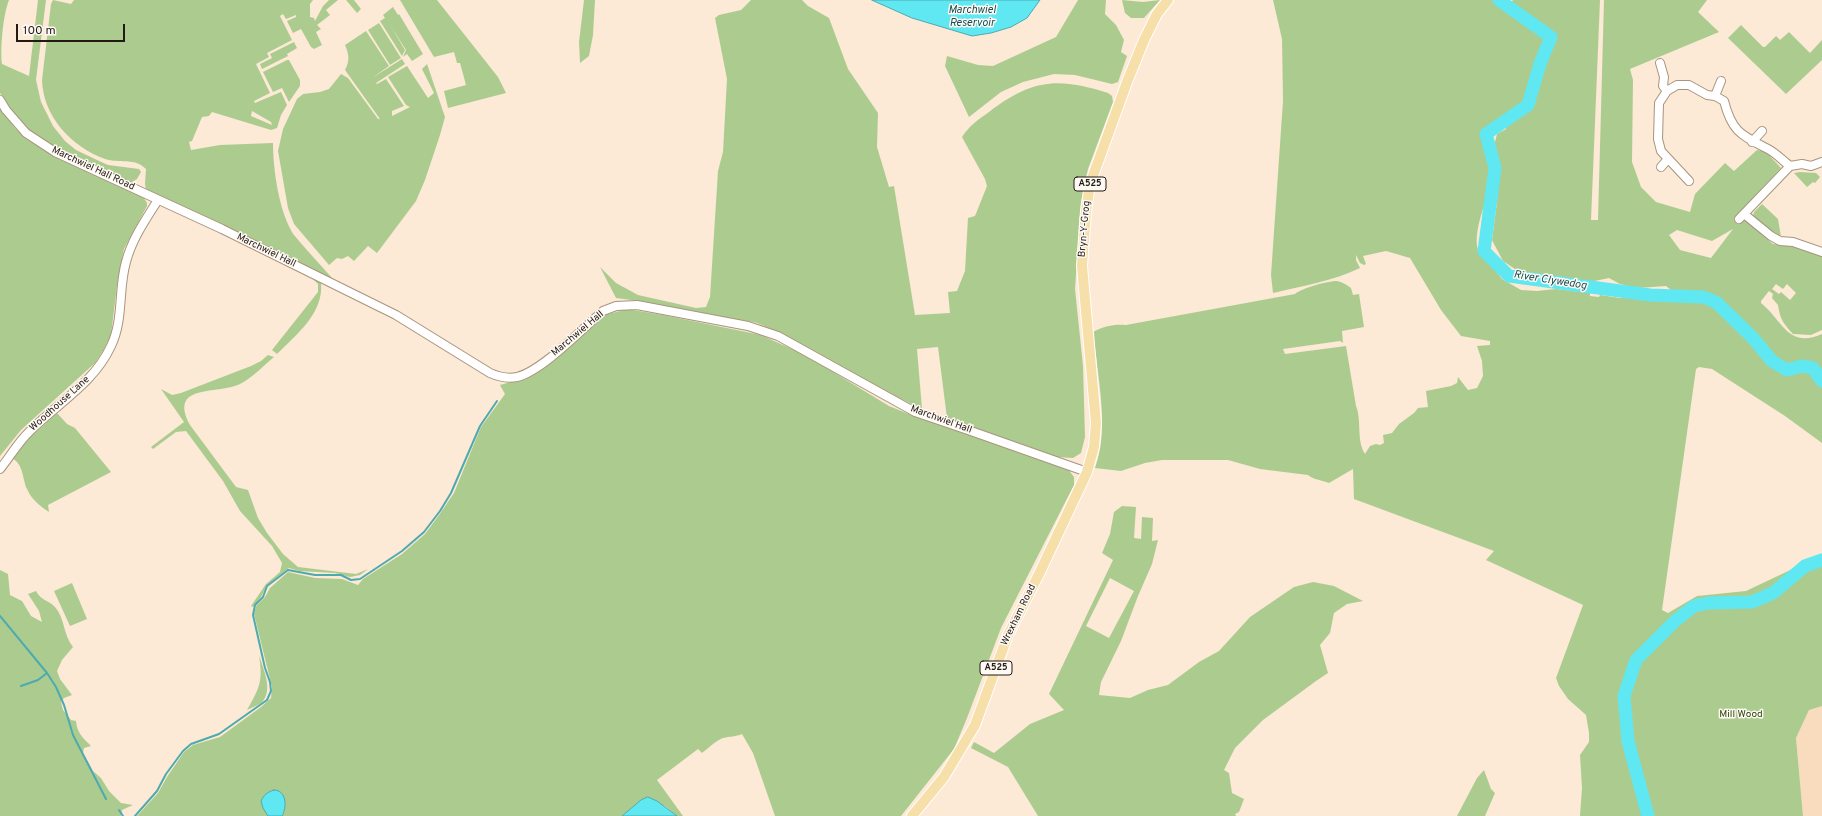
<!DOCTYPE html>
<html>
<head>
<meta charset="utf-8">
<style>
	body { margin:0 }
	#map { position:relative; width:1822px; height:816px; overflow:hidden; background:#fce9d6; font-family:Overpass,sans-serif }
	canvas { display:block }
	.scale { position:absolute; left:16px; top:24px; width:109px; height:18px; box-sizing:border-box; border:2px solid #231b13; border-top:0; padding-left:5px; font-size:12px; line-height:14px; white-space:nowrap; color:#231b13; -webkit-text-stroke:3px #fef9f4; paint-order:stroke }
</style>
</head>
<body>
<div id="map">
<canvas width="1822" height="816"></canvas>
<div class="scale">100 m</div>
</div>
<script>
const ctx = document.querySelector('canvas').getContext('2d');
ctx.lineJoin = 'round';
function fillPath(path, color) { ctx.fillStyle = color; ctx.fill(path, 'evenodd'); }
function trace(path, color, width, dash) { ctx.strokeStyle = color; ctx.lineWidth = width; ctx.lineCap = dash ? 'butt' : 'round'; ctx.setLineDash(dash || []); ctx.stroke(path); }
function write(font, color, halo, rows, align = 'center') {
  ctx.font = font + ' Overpass,sans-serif'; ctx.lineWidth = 3; ctx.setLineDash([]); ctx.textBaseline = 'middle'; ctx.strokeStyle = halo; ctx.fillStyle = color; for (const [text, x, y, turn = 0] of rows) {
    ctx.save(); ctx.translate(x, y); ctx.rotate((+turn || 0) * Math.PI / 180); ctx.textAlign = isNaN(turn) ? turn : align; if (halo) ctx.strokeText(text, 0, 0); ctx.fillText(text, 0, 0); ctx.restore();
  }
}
fillPath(new Path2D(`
	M 1822,690 L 1822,816 L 1803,816 L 1796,738 L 1809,710 Z`), '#f8dcbd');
fillPath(new Path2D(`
	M 0,0 L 9,0 C 3,15 0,49 2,64 L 29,76 L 38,0 L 46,0 L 36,80 L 41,102 L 53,126 L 65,141 L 76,150 L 97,160 L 108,165 L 139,169 L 141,172 L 137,179 L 130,183 L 50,144 L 32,133 L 19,121 L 0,93 Z
	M 53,0 L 71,4 L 74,0 L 313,0 L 310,4 L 310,17 L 314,18 L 315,21 L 323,6 L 329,0 L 338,0 L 326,10 L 330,15 L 317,25 L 321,29 L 316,32 L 322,45 L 314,49 L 311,47 L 301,29 L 293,33 L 287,21 L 296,17 L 296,15 L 286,19 L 283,14 L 280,16 L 292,40 L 267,53 L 269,57 L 256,64 L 270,93 L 254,101 L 255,103 L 281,92 L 287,105 L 281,115 L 277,128 L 271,130 L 212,112 L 209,116 L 202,117 L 192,141 L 189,142 L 191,150 L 220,145 L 273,143 C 273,169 279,213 294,235 C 306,250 320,264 333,279 L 319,274 L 146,190 L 145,184 L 146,169 C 134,157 120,164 105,159 C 72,147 43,117 42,80 L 51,4 ZM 252,111 L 271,122 L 272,125 L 251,116 Z
	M 346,0 L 354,0 L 361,9 L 357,13 Z
	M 400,0 L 437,0 L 498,77 L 506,93 L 448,108 L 444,91 L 466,85 L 460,63 L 457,63 L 454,52 L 434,57 Z
	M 584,0 L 595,0 L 593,35 L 589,56 L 580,63 L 579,42 Z
	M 751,0 L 802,0 L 808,6 L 829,18 L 848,69 L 878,113 L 877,147 L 889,187 L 894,186 L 915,315 L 950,313 L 948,292 L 957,291 L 965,271 L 968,218 L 975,216 L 987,186 L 985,179 L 962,137 C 969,126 979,119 989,112 C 1032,79 1058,77 1108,93 L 1112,96 L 1113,102 L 1088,169 L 1081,202 L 1075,289 L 1083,366 L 1085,437 L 1081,453 L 1073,458 L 1056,457 L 947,418 L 938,347 L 917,349 L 922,409 C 865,383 814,346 757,323 C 747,320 734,320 723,318 C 687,312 652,302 616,298 L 600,267 L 616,283 L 638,295 L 696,308 L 706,307 L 710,297 L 718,171 L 723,152 L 727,79 L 715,18 L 719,15 L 741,10 Z
	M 1078,0 L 1106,0 L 1105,14 L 1116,25 L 1124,40 L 1121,52 L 1127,56 L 1118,82 L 1112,84 L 1075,75 L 1054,74 L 1023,82 L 1001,92 L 969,117 L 945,66 L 947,56 L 978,65 L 993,66 L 1056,37 Z
	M 1122,0 L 1143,2 L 1160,0 L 1144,18 L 1131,18 L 1125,13 Z
	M 1273,0 L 1496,0 L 1499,4 L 1513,1 L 1512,0 L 1600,0 L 1591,220 L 1598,220 L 1604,0 L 1707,0 L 1698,12 L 1719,32 L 1630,69 L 1633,80 L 1632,162 L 1641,187 L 1656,202 L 1690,212 L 1695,194 L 1725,163 L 1734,171 L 1757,150 L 1766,152 L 1781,168 L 1734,218 L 1738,224 L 1743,219 L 1773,244 L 1789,245 L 1822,256 L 1822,330 L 1811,335 L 1793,334 C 1783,323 1780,319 1778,305 L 1772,298 L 1773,294 L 1769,291 L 1761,301 L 1761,303 C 1783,321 1788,349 1822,334 L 1822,443 L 1785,416 L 1712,369 L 1699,367 L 1696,369 L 1662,610 L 1668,613 L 1697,596 L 1746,591 L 1822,555 L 1822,706 L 1809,710 L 1796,738 L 1803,816 L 1580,816 L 1582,788 L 1580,755 L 1589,742 L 1589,733 L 1586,715 L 1568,699 L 1559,686 L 1556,678 L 1583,605 L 1486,560 L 1494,551 L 1354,499 L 1353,469 L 1329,483 C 1322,480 1314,480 1308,475 L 1260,469 L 1228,460 L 1162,460 L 1145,463 L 1121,471 L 1095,468 C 1108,433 1100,392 1096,355 C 1095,346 1093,341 1093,332 C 1104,326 1114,324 1126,325 L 1295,294 C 1302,288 1328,281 1337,281 C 1342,282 1347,285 1351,288 L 1353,295 L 1359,294 L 1364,327 L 1342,331 L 1343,343 L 1340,341 L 1283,349 L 1285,354 L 1346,346 L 1356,406 C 1362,420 1356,440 1365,454 L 1370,446 L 1376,444 L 1380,445 L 1384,443 L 1383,435 L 1392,433 L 1399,424 L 1414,413 L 1418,408 L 1428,407 L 1426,391 L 1451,386 L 1457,383 L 1458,377 L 1468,390 L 1477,388 L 1483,376 L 1482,361 L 1477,346 L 1490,345 L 1490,341 L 1461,336 L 1441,310 L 1410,258 L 1386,251 L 1363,256 L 1366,264 L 1364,265 L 1360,263 L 1356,255 L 1356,260 L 1360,268 C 1333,281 1302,286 1273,293 L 1271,275 L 1283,101 L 1282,39 ZM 1504,115 L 1506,129 L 1497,134 L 1494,146 L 1499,170 L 1497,202 L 1492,240 L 1503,261 L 1521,273 L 1585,283 L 1609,278 L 1620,284 L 1638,288 L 1666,286 L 1671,290 L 1680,292 L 1680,297 L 1620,298 L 1600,295 L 1599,297 L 1590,296 L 1590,293 L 1556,289 L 1537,291 L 1521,290 L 1502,279 L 1487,260 L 1480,255 C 1468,232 1493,195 1491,169 C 1490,159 1484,140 1482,130 ZM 1733,229 L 1711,258 L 1680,250 L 1669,235 L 1677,230 L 1712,241 ZM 1776,284 L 1783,289 L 1787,284 L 1796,293 L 1790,300 L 1781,292 L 1779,294 L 1772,289 Z
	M 393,7 L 398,15 L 399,14 L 423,54 L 412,61 L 407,54 L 403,57 L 406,50 L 390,25 L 405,50 L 402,56 L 380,21 L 385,18 L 383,15 Z
	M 379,23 L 401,58 L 390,65 L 368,30 Z
	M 1741,25 L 1763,47 L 1765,47 L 1776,36 L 1780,40 L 1789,32 L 1810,53 L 1822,40 L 1822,60 L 1786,94 L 1728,38 Z
	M 366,31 L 389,66 L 372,78 L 402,59 L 405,64 L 376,83 L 377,84 L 386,79 L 404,106 L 392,111 L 392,116 L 410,107 L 406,105 L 388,77 L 407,66 L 428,98 L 434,93 L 422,69 L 427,64 L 445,117 L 440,135 L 425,180 L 416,201 L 377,253 L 368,246 L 354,261 L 348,256 L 342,259 L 337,258 L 329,265 L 294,224 L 288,208 L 278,151 L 283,129 L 297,99 L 303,94 L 320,92 L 329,89 L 341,74 L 348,78 L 378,119 L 380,119 L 345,70 C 350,61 349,54 345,45 Z
	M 294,42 L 297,48 L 287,54 L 288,56 L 262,69 L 260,64 L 272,58 L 270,54 Z
	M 287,60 L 289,60 L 300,80 L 300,86 L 289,102 L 282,88 L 273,92 L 263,72 Z
	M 0,107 L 14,127 L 26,139 L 44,150 L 142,195 L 147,203 L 147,206 L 124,249 L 117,285 L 111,335 L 103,351 L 95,363 L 21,430 L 0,456 Z
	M 1800,172 L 1816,173 L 1820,177 L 1815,183 L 1813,182 L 1807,187 L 1794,173 Z
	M 1762,204 L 1778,219 L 1781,237 L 1776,235 L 1753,216 L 1754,212 Z
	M 313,279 L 321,283 C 324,313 296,335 277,354 L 272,350 L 318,292 L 318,284 Z
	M 627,309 L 663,315 L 761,335 L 807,356 L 889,406 L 916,417 L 1068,469 L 1074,477 L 1074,485 L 1001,628 L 967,718 L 954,749 L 901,816 L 775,816 L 753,753 L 742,734 C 736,737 730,736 723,738 C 715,741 709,748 702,753 L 698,749 L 657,780 L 683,816 L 677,816 L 665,806 L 641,800 L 622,816 L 137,816 L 158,793 L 167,777 L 184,752 L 193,745 L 220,737 L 261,707 L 271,698 L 272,687 L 254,614 L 256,606 L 265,597 L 270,588 L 288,572 L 315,578 L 342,579 L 358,585 L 363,579 L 402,554 L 425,534 L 439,515 L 454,493 L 481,427 L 505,394 L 500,385 L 532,376 L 605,315 Z
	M 268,355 L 274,357 C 263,366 252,378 240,384 C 217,395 168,383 190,425 L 236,487 L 248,490 L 258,518 L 267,533 L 283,554 L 298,567 L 356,574 L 368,569 L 360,575 L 350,577 L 335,573 L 299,571 L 289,568 L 267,585 L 261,597 L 253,607 L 251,606 L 266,584 L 280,572 L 282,563 L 272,546 L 240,511 L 223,481 L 186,431 L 176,432 L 153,449 L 151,447 L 184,422 L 161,389 L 172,395 L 181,393 L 251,366 L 261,361 Z
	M 57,413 L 67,424 L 75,428 L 111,472 L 48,505 L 49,512 C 40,506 31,499 27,489 C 22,478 24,465 12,458 L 27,436 L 34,434 Z
	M 1122,506 L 1136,507 L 1134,538 L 1141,539 L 1142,517 L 1153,518 L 1152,541 L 1158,540 L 1152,564 L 1138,596 L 1121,641 L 1101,682 L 1099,695 L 1130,698 L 1148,690 L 1168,685 L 1199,662 L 1219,651 L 1250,617 L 1294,587 L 1313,582 L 1334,586 L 1363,601 L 1347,604 L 1334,613 L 1330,633 L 1320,645 L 1328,673 L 1316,681 L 1263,720 L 1235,748 L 1224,770 L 1229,773 L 1232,793 L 1244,799 L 1239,812 L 1235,814 L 1236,816 L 1038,816 L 1008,767 L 971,748 L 974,742 L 994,753 L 1030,724 L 1064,710 L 1049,694 L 1113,560 L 1102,553 L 1110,534 L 1114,512 ZM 1110,578 L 1134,591 L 1109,638 L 1086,626 Z
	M 0,570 L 8,574 L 10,595 L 22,601 L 31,616 L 42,622 L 39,611 L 28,594 L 36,591 C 41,601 49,600 55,607 C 65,618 63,635 73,647 L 62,660 L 57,671 L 60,679 L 72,695 L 64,698 L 61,702 L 63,710 L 71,720 L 76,721 C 77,733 83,738 91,746 L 84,748 L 83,753 L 93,771 L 101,778 L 109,791 L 121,803 L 133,805 L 122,810 L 121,816 L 0,816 Z
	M 72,583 L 87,619 L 70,626 L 54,591 Z
	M 259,655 C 263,669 273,688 263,701 C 260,705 252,707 247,710 C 260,687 263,682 259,655 Z
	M 1484,770 L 1491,789 L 1495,793 L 1485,816 L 1457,816 L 1477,778 Z`), '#accc8f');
const water = new Path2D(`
	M 872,0 L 1040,0 L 1027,18 L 1011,27 L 991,33 L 972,36 L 912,18 Z
	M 274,790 C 287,790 287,808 282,816 L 268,816 L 263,808 L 261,801 C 264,795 267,792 274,790 Z
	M 648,797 L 657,801 L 677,816 L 622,816 L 641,800 Z`);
fillPath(water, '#5fe7f2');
trace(water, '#4daaaf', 1);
trace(new Path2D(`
	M 0,616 L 47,673
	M 21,686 L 38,680 L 47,673 L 56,687 L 64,705 L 73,735 L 106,799
	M 119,810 L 123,816
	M 135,816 L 157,791 L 166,774 L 183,751 L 191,744 L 219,734 L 267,700 L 271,691 L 270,682 L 265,668 L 253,615 L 255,605 L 263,597 L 267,586 L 288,570 L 315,575 L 341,575 L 351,580 L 360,579 L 402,551 L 424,532 L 440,511 L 451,493 L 480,426 L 497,401`), '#4daaaf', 2);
trace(new Path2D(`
	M 1499,0 L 1551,37 L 1540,64 L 1528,105 L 1486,134 L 1495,168 L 1484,251 L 1509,276 L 1650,295 L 1703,297 L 1716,302 L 1753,338 L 1772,361 L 1787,370 L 1802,366 L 1813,368 L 1822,381
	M 1648,816 L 1628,741 L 1624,696 L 1636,660 L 1675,621 L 1694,606 L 1708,603 L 1752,602 L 1773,593 L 1805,566 L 1822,560`), '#5fe7f2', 13);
const minor = new Path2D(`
	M 1660,63 L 1664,77 L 1663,86 L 1667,91
	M 1715,96 L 1721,81
	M 0,100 L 6,110 L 26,133 L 55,152 L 222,229 L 396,315 L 490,373 C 499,377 507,379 517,377 C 542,371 582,329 603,311 L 616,306 L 637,305 L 748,326 L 778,336 L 915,412 L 968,430 L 1087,472
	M 1752,142 L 1762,131
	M 1661,167 L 1668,159
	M 1689,181 L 1661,151 L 1658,139 L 1659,103 L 1667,91 L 1677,85 L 1689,85 L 1707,95 L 1715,96 L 1724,101 C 1732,132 1741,135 1768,149 C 1776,153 1783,161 1790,166
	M 1744,214 L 1771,236 L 1780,241 L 1793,242 L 1822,252
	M 1739,219 L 1790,166 L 1802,164 L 1811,166 L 1822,162
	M 0,469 C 10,457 18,442 30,431 C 58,403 94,383 111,346 C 124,319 118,289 126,262 C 132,239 146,219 158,200`);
const major = new Path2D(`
	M 912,816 L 944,777 L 975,725 L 1008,635 L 1039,574 L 1087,472 L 1094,447 L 1096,423 L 1082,266 L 1086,211 L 1090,184 L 1127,82 L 1144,40 L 1157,14 L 1168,0`);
trace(minor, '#a9947d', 10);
trace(major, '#fff', 12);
trace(minor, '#fff', 8);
trace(major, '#f7dfaa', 10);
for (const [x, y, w] of [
	[1090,184,32],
	[996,668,32]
]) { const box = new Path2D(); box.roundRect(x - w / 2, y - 7, w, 14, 3); ctx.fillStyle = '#fef9f4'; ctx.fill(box); trace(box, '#231b13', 1); }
write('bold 9px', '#231b13', null, [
	["A525",1090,184],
	["A525",996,668]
]);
write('10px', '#231b13', '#fef9f4', [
	["Marchwiel Hall Road",93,169,25],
	["Bryn-Y-Grog",1085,229,-85],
	["Marchwiel Hall",266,251,26],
	["Marchwiel Hall",578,334,-40],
	["Woodhouse Lane",60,404,-42],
	["Marchwiel Hall",941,420,20],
	["Wrexham Road",1019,615,-64]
]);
write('10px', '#294306', '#fef9f4', [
	["Mill Wood",1741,715]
]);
write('italic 11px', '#134f53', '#fef9f4', [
	["Marchwiel",972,11],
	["Reservoir",972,24],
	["River Clywedog",1550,281,9]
]);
</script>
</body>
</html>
